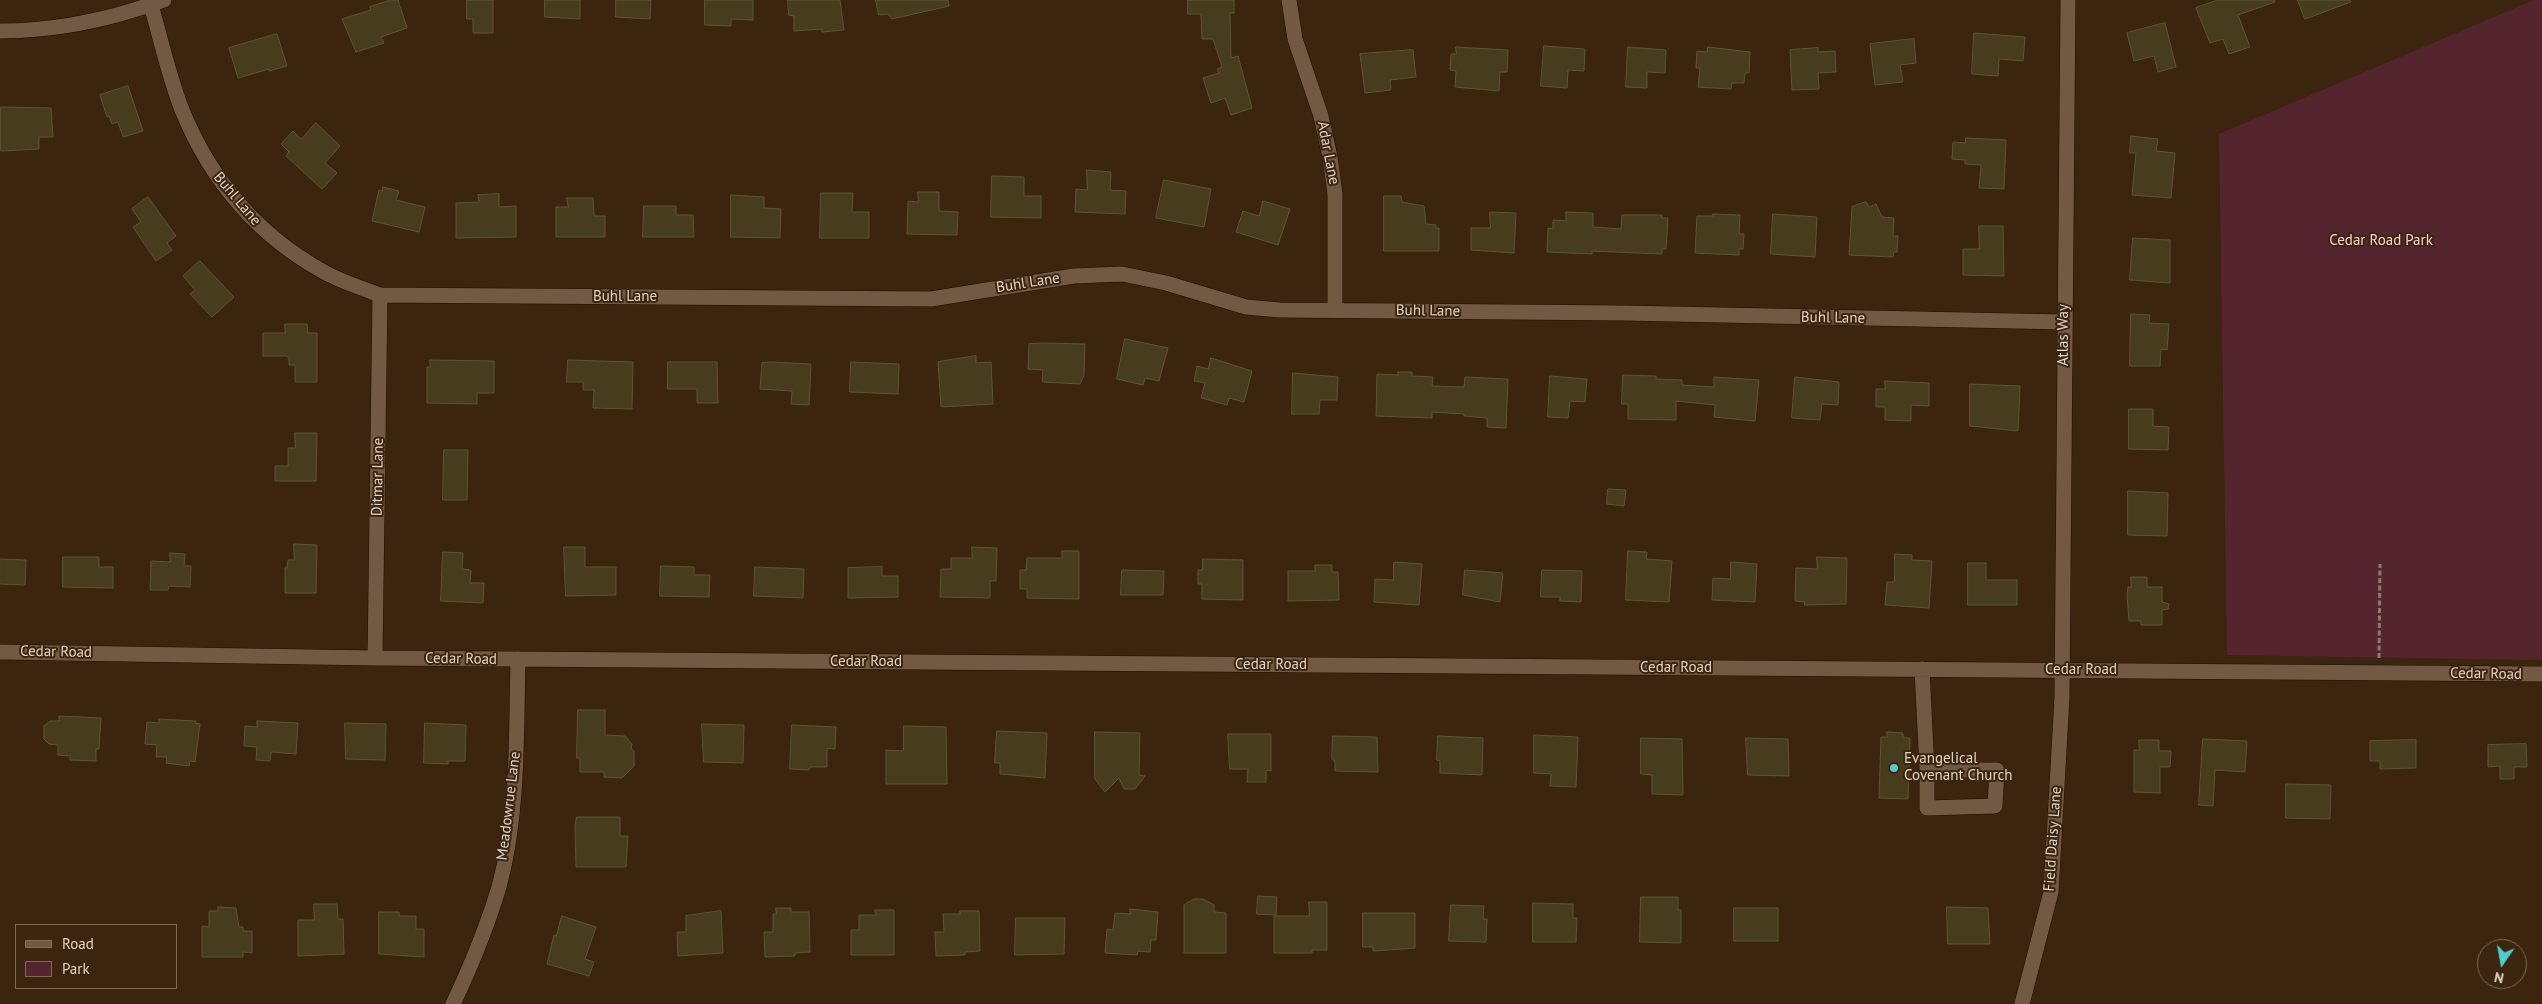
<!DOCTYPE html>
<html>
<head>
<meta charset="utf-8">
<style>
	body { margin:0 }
	#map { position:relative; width:2542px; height:1004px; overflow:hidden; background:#3b250f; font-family:"PT Sans",sans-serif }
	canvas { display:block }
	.legend { position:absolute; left:15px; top:924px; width:162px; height:65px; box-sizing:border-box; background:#3b250f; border:1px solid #7d6b58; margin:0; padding:6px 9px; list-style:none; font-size:15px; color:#e1d3c6 }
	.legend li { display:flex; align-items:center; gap:10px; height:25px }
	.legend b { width:25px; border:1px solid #7d6b58 }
	.north { position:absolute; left:2477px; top:939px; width:50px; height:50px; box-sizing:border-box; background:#3b250f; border:1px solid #7d6b58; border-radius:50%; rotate:192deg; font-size:14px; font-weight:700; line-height:20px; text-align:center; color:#e1d3c6 }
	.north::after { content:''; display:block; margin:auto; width:18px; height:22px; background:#52ccd0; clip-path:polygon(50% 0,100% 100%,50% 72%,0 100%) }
</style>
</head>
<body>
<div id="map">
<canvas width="2542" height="1004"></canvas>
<ul class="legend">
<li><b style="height:6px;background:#725943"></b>Road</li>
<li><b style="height:14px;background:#54252e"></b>Park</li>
</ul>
<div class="north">N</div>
</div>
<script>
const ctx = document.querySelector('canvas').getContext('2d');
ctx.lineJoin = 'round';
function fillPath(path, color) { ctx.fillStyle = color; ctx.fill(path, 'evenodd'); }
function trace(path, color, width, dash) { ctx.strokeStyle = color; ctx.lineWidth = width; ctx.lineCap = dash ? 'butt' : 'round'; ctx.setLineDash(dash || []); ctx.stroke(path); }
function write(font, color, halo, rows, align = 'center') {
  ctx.font = font + ' "PT Sans",sans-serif'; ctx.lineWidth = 4; ctx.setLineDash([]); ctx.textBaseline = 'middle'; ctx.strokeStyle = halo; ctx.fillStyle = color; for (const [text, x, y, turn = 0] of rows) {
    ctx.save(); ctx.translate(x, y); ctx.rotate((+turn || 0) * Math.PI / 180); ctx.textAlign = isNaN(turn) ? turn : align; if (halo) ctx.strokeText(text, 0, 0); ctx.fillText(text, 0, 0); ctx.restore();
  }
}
fillPath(new Path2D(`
	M 2534,0 L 2542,0 L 2542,660 L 2227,655 L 2219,134 Z`), '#54252e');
const building = new Path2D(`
	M 391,0 L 398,0 L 407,28 L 381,37 L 384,43 L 356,52 L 342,19 L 371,10 L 370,7 Z
	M 467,0 L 493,0 L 493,33 L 473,33 L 473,19 L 467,19 Z
	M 545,0 L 580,0 L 580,19 L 545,17 Z
	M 616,0 L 651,0 L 650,19 L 616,17 Z
	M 705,0 L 753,0 L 753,20 L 731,19 L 731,26 L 705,25 Z
	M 788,0 L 840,0 L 844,30 L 822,32 L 822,29 L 794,31 L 794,16 L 789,15 Z
	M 876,0 L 948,0 L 949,6 L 892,19 L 888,14 L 879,15 Z
	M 1188,0 L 1234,0 L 1234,13 L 1230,13 L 1231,58 L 1238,56 L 1252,108 L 1231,115 L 1225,98 L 1211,103 L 1203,78 L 1219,73 L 1217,69 L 1222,67 L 1213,39 L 1202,39 L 1201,14 L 1188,14 Z
	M 2218,0 L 2274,0 L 2275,2 L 2238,15 L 2250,47 L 2229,54 L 2223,39 L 2210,43 L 2196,8 Z
	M 2298,0 L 2350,0 L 2351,2 L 2305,19 Z
	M 2165,23 L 2176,67 L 2158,72 L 2154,56 L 2134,61 L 2127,33 Z
	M 1974,33 L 2025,37 L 2023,61 L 1999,59 L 1998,76 L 1972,74 Z
	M 277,34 L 287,66 L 269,71 L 269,69 L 238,78 L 229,48 Z
	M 1914,39 L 1916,63 L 1900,65 L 1903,82 L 1875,85 L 1870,44 Z
	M 1544,46 L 1585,49 L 1584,71 L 1568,70 L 1567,88 L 1541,86 Z
	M 1456,47 L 1508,50 L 1507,72 L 1500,72 L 1499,91 L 1455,87 L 1456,71 L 1450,70 L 1451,54 L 1456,54 Z
	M 1628,47 L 1666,50 L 1665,73 L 1647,72 L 1647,88 L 1626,87 Z
	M 1708,47 L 1750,52 L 1749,73 L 1745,73 L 1744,83 L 1732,83 L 1731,89 L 1698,87 L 1700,68 L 1696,68 L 1697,51 L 1707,52 Z
	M 1818,48 L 1818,52 L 1835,51 L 1836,72 L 1818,73 L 1819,89 L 1792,90 L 1790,50 Z
	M 1413,50 L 1416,77 L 1390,80 L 1391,90 L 1365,93 L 1360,54 Z
	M 128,86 L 143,131 L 123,137 L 118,122 L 112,124 L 109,116 L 107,117 L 100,95 Z
	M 1,107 L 51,108 L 53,137 L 39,137 L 39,149 L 1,151 Z
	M 316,123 L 340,146 L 325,163 L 337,173 L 322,189 L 286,156 L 289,152 L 281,144 L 293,131 L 301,139 Z
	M 2131,136 L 2158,139 L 2156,151 L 2175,153 L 2171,198 L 2132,195 L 2136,153 L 2130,153 Z
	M 1966,138 L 2006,140 L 2004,189 L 1979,188 L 1981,165 L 1965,164 L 1965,160 L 1952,159 L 1953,142 L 1965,143 Z
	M 1087,170 L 1111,172 L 1110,190 L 1126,191 L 1125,214 L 1075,212 L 1076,189 L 1087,190 Z
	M 992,176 L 1024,177 L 1024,196 L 1041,196 L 1041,218 L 991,217 Z
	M 1164,180 L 1211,189 L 1204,227 L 1156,218 Z
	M 383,187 L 399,191 L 396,200 L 425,207 L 419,232 L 372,221 L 379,190 L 382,191 Z
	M 918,192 L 939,192 L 939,211 L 958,212 L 957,235 L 907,234 L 908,201 L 918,202 Z
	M 821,193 L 853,193 L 852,212 L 869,212 L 869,238 L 820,238 Z
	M 499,194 L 499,207 L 516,206 L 516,237 L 456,238 L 456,203 L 479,202 L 478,195 Z
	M 731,195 L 764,197 L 764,208 L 781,209 L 780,238 L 731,237 Z
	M 1384,196 L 1401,196 L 1402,202 L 1424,206 L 1426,224 L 1436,225 L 1436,228 L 1439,228 L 1439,251 L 1384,251 Z
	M 148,197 L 176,236 L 167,243 L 172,250 L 156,261 L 133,227 L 141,222 L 132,209 Z
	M 567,198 L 593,198 L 594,216 L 605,216 L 605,237 L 556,237 L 556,207 L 568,207 Z
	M 1263,201 L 1290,209 L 1278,245 L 1236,232 L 1243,211 L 1259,216 Z
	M 1866,202 L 1869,207 L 1876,204 L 1882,217 L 1894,218 L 1893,236 L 1898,236 L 1897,252 L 1894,252 L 1893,257 L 1849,255 L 1852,207 Z
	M 644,206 L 676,206 L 676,215 L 693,215 L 694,237 L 643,237 Z
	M 1490,212 L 1516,213 L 1514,253 L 1471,250 L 1471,228 L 1490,228 Z
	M 1566,212 L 1593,213 L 1593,227 L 1621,229 L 1622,215 L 1662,215 L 1662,218 L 1668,218 L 1666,249 L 1662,249 L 1662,254 L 1592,251 L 1592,254 L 1547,252 L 1548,228 L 1553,229 L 1553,220 L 1566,221 Z
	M 1713,214 L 1740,215 L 1739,234 L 1744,234 L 1743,249 L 1739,249 L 1739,255 L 1695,253 L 1697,216 L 1713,216 Z
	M 1773,214 L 1817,217 L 1815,257 L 1771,254 Z
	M 1979,226 L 2003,226 L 2004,276 L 1963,275 L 1963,249 L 1979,249 Z
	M 2133,238 L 2170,240 L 2170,283 L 2130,280 Z
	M 200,261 L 234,297 L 212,317 L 190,294 L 195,290 L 183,276 Z
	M 2131,314 L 2150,315 L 2149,323 L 2169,324 L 2167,350 L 2161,349 L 2160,366 L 2130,366 Z
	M 285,324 L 307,324 L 308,333 L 317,333 L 317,382 L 295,382 L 295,365 L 289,365 L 289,358 L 286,356 L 263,356 L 263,333 L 285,333 Z
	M 1125,339 L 1168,348 L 1159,381 L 1145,378 L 1143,385 L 1117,379 Z
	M 1046,343 L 1085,344 L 1084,375 L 1080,384 L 1042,382 L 1043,370 L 1028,369 L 1029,344 Z
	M 976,356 L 976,363 L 991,362 L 993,404 L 941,407 L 938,362 Z
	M 1211,358 L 1252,371 L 1244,402 L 1229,398 L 1227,405 L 1201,398 L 1205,383 L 1194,381 L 1197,366 L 1208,369 Z
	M 430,360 L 494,361 L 494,393 L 477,393 L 477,404 L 427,403 L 427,367 L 430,367 Z
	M 568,360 L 633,362 L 632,409 L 593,408 L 594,390 L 583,390 L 583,382 L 567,382 Z
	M 668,362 L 717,362 L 718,403 L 697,403 L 697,389 L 668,389 Z
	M 771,362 L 811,364 L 809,405 L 791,404 L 792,391 L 760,389 L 762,363 Z
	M 851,362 L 899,364 L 898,394 L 850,392 Z
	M 1398,372 L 1412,372 L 1412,376 L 1433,377 L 1432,386 L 1464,387 L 1465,377 L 1508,379 L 1506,428 L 1487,427 L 1487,418 L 1464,416 L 1464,414 L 1432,412 L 1432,418 L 1376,416 L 1377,374 L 1398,375 Z
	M 1293,373 L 1338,377 L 1337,400 L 1320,400 L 1319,414 L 1292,414 Z
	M 1623,375 L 1656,376 L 1656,379 L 1682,380 L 1682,385 L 1714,387 L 1714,377 L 1759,380 L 1755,421 L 1714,417 L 1715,405 L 1676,401 L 1676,420 L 1628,419 L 1628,404 L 1622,404 Z
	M 1550,376 L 1587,379 L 1585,402 L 1570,401 L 1568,418 L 1548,417 Z
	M 1795,377 L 1839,382 L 1838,405 L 1822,404 L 1820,420 L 1792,418 Z
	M 1885,381 L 1929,383 L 1929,406 L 1911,405 L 1911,421 L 1885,420 L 1885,407 L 1876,407 L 1876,389 L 1885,389 Z
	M 1970,384 L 2020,386 L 2018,431 L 1970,426 Z
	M 2129,409 L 2153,409 L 2153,426 L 2169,427 L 2168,450 L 2129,449 Z
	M 295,433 L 317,433 L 316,481 L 275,481 L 275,466 L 288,466 L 288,448 L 295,448 Z
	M 444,450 L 468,450 L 467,500 L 443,500 Z
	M 1608,489 L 1626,490 L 1624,506 L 1607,504 Z
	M 2128,491 L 2168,493 L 2167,536 L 2128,535 Z
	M 294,544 L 317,545 L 316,593 L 285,593 L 285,568 L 287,568 L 288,560 L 294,560 Z
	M 564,547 L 585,547 L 585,567 L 616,567 L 616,595 L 566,596 Z
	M 972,547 L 997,548 L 996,581 L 990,581 L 990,598 L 940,597 L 941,569 L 951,569 L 951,558 L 972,558 Z
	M 1062,551 L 1079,551 L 1079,599 L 1027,598 L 1027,589 L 1020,589 L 1020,570 L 1026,570 L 1027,558 L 1062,558 Z
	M 1628,551 L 1647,552 L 1646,559 L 1672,561 L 1669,602 L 1626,600 Z
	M 443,552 L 463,553 L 462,569 L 471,570 L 470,583 L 484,583 L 483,603 L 441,601 Z
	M 170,553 L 185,554 L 184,566 L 191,566 L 190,587 L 169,586 L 168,590 L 150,590 L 151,561 L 170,562 Z
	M 1895,554 L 1912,555 L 1912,560 L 1932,561 L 1929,608 L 1885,605 L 1887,582 L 1894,582 Z
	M 63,557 L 99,557 L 99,567 L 113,567 L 113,588 L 63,587 Z
	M 1817,557 L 1847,558 L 1846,604 L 1804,605 L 1805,602 L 1795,601 L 1796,568 L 1817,569 Z
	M 0,559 L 26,560 L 25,585 L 0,584 Z
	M 1203,559 L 1243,560 L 1243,600 L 1202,599 L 1202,584 L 1198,584 L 1198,570 L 1202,570 Z
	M 1394,562 L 1422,564 L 1419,605 L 1374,602 L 1375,579 L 1393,580 Z
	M 1731,562 L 1757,564 L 1755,602 L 1712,600 L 1713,578 L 1730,579 Z
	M 1968,563 L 1986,563 L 1986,580 L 2017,580 L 2017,605 L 1968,605 Z
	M 1315,565 L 1332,565 L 1332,572 L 1338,572 L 1339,600 L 1288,601 L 1288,571 L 1315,571 Z
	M 661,566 L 694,567 L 694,575 L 710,575 L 709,597 L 660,596 Z
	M 755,567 L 804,569 L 803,598 L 754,596 Z
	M 882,567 L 882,576 L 898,576 L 898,597 L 848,598 L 848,568 Z
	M 1122,570 L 1164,571 L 1163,595 L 1121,595 Z
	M 1465,570 L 1503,573 L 1500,602 L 1463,595 Z
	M 1542,570 L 1582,571 L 1581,602 L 1560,601 L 1560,597 L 1541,597 Z
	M 2131,577 L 2147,577 L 2147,587 L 2162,587 L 2162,602 L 2169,604 L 2168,609 L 2162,610 L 2162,625 L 2141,625 L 2141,621 L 2129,621 L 2127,595 L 2128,587 L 2131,587 Z
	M 578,710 L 605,710 L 605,735 L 625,736 L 632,744 L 631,749 L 634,751 L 634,766 L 622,778 L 604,777 L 604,772 L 580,772 L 580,758 L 577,758 Z
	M 59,716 L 101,718 L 99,749 L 96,749 L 96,761 L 70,760 L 70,756 L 58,755 L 58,745 L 49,744 L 44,739 L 44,726 L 50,721 L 59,721 Z
	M 159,719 L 196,721 L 195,723 L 200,724 L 195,762 L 190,761 L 189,766 L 166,763 L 167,757 L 156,757 L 157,745 L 145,744 L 147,722 L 159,723 Z
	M 257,721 L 298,723 L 296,754 L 271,752 L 270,761 L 256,760 L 257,747 L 244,746 L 245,726 L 257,727 Z
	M 345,723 L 386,724 L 385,760 L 346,759 Z
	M 425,723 L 466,725 L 465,761 L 448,761 L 448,764 L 424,763 Z
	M 702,724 L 744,725 L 743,763 L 704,762 Z
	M 792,725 L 836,727 L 835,749 L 827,748 L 827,767 L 810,767 L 809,770 L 790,769 Z
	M 904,726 L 946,727 L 947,784 L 886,784 L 886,750 L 903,751 Z
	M 997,731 L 1047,733 L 1045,778 L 1000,774 L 1000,763 L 995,763 Z
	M 1095,732 L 1140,733 L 1139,775 L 1145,776 L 1135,789 L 1124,789 L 1119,778 L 1105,792 L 1095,779 Z
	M 1887,732 L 1903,733 L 1903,738 L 1910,738 L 1908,799 L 1879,798 L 1881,737 L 1887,737 Z
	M 1228,734 L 1271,734 L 1271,771 L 1266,770 L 1266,782 L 1247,782 L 1248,769 L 1230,769 Z
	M 1534,735 L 1578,737 L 1576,787 L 1550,786 L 1551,774 L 1534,773 Z
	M 1333,736 L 1377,737 L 1378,772 L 1335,771 L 1335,761 L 1332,759 Z
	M 1438,736 L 1483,738 L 1482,775 L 1440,773 L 1440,761 L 1437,760 Z
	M 1641,738 L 1682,739 L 1683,795 L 1652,794 L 1652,775 L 1641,774 Z
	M 1746,738 L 1788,739 L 1789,776 L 1748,775 Z
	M 2203,739 L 2247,741 L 2245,772 L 2215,770 L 2213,806 L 2199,805 Z
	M 2139,740 L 2159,740 L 2159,751 L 2171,751 L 2170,767 L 2160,767 L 2160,793 L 2134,792 L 2134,750 L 2139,750 Z
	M 2416,740 L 2416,768 L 2380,769 L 2380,761 L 2370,761 L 2370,741 Z
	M 2526,744 L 2527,767 L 2514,767 L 2514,779 L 2500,779 L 2500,766 L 2488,767 L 2488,745 Z
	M 2286,784 L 2331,785 L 2330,819 L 2286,818 Z
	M 577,817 L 620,817 L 620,836 L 628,836 L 626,867 L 576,867 L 575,826 Z
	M 1258,896 L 1277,897 L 1276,915 L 1257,914 Z
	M 1641,897 L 1678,897 L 1678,910 L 1681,910 L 1681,943 L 1640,942 Z
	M 1194,899 L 1203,899 L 1214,905 L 1214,912 L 1226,913 L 1226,953 L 1184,953 L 1184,905 Z
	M 1309,902 L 1327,902 L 1327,950 L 1312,950 L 1312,953 L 1274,953 L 1274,916 L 1309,916 Z
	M 1533,903 L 1573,904 L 1573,918 L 1577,918 L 1576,942 L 1533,942 Z
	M 314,904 L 337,904 L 338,919 L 343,919 L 344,954 L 298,956 L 298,920 L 314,920 Z
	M 1451,905 L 1484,906 L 1483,919 L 1487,919 L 1486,942 L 1449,941 Z
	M 218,907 L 236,908 L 239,927 L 243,927 L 243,931 L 252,931 L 252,953 L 243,952 L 243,957 L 202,957 L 202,926 L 209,927 L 209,911 L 218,911 Z
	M 1947,907 L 1988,908 L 1990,944 L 1948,944 Z
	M 776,908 L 791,908 L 791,912 L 809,912 L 810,952 L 795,953 L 795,956 L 765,957 L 764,932 L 773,932 L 773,914 L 776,914 Z
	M 1734,908 L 1778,908 L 1778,941 L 1734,941 Z
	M 1130,909 L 1158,912 L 1156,940 L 1151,940 L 1150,952 L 1138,951 L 1137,955 L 1105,953 L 1107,929 L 1113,930 L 1115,913 L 1130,914 Z
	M 875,910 L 894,910 L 894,955 L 851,955 L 851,930 L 859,930 L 859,915 L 876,915 Z
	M 721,911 L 723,953 L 678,956 L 677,932 L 686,932 L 686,916 Z
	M 960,911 L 979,911 L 980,951 L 965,952 L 965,955 L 936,956 L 935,932 L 944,932 L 943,914 L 960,914 Z
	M 379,912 L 399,912 L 399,916 L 416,916 L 416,929 L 424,929 L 424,957 L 379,954 Z
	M 1363,913 L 1415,913 L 1415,948 L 1373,951 L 1373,947 L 1363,947 Z
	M 562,916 L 596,927 L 585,959 L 594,962 L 589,976 L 547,964 L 554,935 L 556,936 Z
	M 1016,918 L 1065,918 L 1064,954 L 1015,955 Z`);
fillPath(building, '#473c1e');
trace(building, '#5f5436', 1);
const minor = new Path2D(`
	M 1289,0 L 1295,39 L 1321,116 L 1330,157 L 1335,194 L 1335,310
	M 151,5 C 161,40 169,77 182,110 C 211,181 257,235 324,272 C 342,282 362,288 380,295 L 931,299 L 1074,276 L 1122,274 L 1166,283 L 1246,307 L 1280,310 L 1623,313 L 2064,322
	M 0,31 C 56,31 112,19 164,0
	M 0,652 L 375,658 L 2542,674
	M 375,658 L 380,295
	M 1922,669 L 1927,770 L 1997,770 L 1995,806 L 1927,808 L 1927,770
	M 453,1004 C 471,966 487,927 499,887 C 519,813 516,734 518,659
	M 2022,1004 L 2051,892 L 2062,697 L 2068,0`);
trace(minor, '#210d00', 16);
trace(new Path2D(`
	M 2379,658 L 2380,564`), '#8d7b6a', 3, [5, 2.5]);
trace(minor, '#725943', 15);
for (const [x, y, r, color] of [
	[1894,768,5,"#52ccd0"]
]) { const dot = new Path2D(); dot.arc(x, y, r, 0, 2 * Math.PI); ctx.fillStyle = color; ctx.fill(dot); trace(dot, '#3b250f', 2); }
write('15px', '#e1d3c6', '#3b250f', [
	["Adar Lane",1328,153,79],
	["Buhl Lane",237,199,50],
	["Buhl Lane",1028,283,-9],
	["Buhl Lane",625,297],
	["Buhl Lane",1428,311,1],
	["Buhl Lane",1833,318,1],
	["Atlas Way",2064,335,-90],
	["Ditmar Lane",378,477,-89],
	["Cedar Road",56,652,1],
	["Cedar Road",461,659,1],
	["Cedar Road",866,662],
	["Cedar Road",1271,665],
	["Cedar Road",1676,668],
	["Cedar Road",2081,670],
	["Cedar Road",2486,674,1],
	["Meadowrue Lane",509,806,-83],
	["Field Daisy Lane",2053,839,-86]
]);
write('15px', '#fdcfd5', '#3b250f', [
	["Cedar Road Park",2381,241]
]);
write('15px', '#e1d3c6', '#3b250f', [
	["Evangelical",1904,759],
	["Covenant Church",1904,776]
], 'left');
</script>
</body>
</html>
